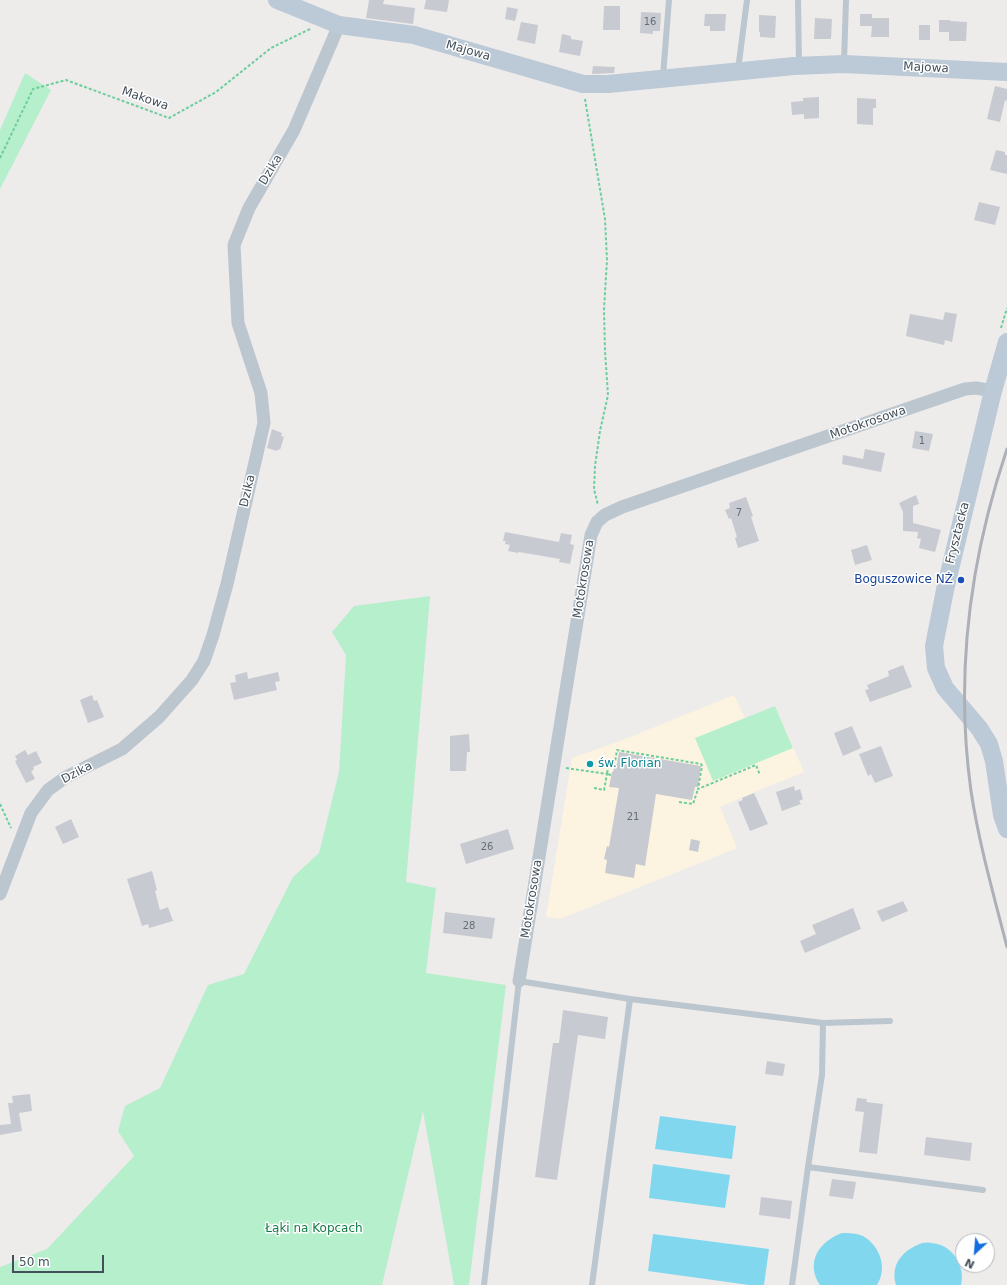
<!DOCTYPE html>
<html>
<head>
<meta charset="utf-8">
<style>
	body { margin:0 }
	#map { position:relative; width:1007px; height:1285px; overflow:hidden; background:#eeebeb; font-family:"DejaVu Sans",sans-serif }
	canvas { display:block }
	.north { position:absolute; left:955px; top:1233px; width:40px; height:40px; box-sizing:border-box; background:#fff; border:1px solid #b4b9bd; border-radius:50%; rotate:206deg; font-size:11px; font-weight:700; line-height:16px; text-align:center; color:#434f59 }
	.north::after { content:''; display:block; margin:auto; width:14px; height:18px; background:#126ee1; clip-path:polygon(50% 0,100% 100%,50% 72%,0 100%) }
	.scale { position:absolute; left:12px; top:1255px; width:92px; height:18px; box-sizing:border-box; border:2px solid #434f59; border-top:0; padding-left:5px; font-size:12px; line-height:14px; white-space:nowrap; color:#434f59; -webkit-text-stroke:3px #fff; paint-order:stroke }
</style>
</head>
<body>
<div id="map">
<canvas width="1007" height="1285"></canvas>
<div class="north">N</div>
<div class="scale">50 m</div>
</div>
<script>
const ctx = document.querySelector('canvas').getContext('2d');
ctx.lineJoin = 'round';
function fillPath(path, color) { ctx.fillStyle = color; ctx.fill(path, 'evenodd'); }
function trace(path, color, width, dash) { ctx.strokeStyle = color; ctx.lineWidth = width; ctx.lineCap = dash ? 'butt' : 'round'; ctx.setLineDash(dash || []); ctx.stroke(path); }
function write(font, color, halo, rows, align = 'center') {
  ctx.font = font + ' "DejaVu Sans",sans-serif'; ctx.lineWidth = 3; ctx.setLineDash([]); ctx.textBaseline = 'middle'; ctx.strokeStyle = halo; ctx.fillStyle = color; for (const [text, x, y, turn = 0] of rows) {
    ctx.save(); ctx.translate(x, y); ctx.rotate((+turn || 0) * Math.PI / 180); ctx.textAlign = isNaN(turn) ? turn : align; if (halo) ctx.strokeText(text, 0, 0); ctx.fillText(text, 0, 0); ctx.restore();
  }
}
fillPath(new Path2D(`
	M 734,695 L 745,718 L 775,706 L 804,772 L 762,789 L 720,807 L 737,848 L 560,919 L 546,917 L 572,758 L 620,741 Z`), '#fcf4e1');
fillPath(new Path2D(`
	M 25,73 L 51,90 L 0,189 L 0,130 Z
	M 430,596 L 406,882 L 436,888 L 426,973 L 506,985 L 469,1285 L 454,1285 L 423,1111 L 382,1285 L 0,1285 L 0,1267 L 47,1249 L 134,1156 L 118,1131 L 125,1106 L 160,1088 L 208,985 L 244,974 L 293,877 L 319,853 L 339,772 L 346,655 L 332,632 L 354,606 Z
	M 775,706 L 793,748 L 713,781 L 695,738 Z`), '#b6efcb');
fillPath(new Path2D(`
	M 660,1116 L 736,1126 L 732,1159 L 655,1149 Z
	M 653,1164 L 730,1175 L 725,1208 L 649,1198 Z
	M 842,1233 C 849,1233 856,1233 863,1236 C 880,1246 888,1268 877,1285 L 820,1285 C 805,1263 819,1241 842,1233 Z
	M 653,1234 L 769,1249 L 764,1285 L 749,1285 L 648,1271 Z
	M 922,1243 C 925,1243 928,1242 931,1243 C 952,1244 966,1266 961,1285 L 896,1285 C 890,1264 903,1250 922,1243 Z`), '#81d8ee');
fillPath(new Path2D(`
	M 369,0 L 384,0 L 383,4 L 415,8 L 413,24 L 366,18 Z
	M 426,0 L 449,0 L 447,12 L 424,9 Z
	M 604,6 L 620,6 L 620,30 L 603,30 Z
	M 507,7 L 518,9 L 515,21 L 505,19 Z
	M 641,12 L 661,13 L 660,31 L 653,31 L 653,34 L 640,33 Z
	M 705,14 L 726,14 L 725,31 L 710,31 L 710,26 L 704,26 Z
	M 860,14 L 872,14 L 872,18 L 889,18 L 889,37 L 871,37 L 872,26 L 860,26 Z
	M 759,15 L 776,16 L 775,38 L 760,37 L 760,32 L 759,32 Z
	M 815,18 L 832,19 L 831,39 L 814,39 Z
	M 939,20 L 950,20 L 950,21 L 967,22 L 966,41 L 949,41 L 949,32 L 939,32 Z
	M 521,22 L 538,25 L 535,44 L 517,40 Z
	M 919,25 L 930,25 L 930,40 L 919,40 Z
	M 562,34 L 571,36 L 571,39 L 583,41 L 580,56 L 559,52 Z
	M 593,66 L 615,67 L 614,73 L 592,74 Z
	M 995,86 L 1007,89 L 1007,101 L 1005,100 L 1000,122 L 987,119 Z
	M 819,97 L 819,118 L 804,119 L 804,114 L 792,115 L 791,102 L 803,101 L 803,98 Z
	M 857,98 L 876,99 L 876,108 L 873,108 L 873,125 L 857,124 Z
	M 996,150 L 1005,152 L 1005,155 L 1007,155 L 1007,174 L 990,170 Z
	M 979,202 L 1000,207 L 995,225 L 974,220 Z
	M 945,312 L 957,314 L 952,342 L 945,340 L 944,345 L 906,336 L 910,314 L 943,320 Z
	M 272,429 L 282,433 L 281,436 L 284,437 L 280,450 L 278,449 L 277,451 L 267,448 Z
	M 915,431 L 933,434 L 929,451 L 912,448 Z
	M 865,449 L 885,453 L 881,472 L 842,464 L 843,455 L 863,459 Z
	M 916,495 L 919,504 L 913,506 L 913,523 L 941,530 L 935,552 L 919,548 L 921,539 L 917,538 L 918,532 L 903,531 L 903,512 L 899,503 Z
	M 746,497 L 753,516 L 751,517 L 759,541 L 738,548 L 735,538 L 737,537 L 731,518 L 729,519 L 725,510 L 730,508 L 729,503 Z
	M 505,532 L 559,542 L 561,533 L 572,535 L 570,544 L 574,545 L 570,564 L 559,562 L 560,559 L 519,552 L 518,553 L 508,551 L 510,545 L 505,544 L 506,541 L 503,541 Z
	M 867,545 L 872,560 L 855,565 L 851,550 Z
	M 903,665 L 912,687 L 870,702 L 865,690 L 869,689 L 867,685 L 889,676 L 888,671 Z
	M 247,672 L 248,679 L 278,672 L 280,681 L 275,682 L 277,690 L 234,700 L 230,683 L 236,682 L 235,675 Z
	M 92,695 L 94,701 L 97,700 L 104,717 L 88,723 L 80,700 Z
	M 852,726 L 861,748 L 843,756 L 834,733 Z
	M 469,734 L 470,752 L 467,752 L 466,771 L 450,771 L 450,736 Z
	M 881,746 L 893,776 L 875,783 L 871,774 L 868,776 L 859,754 Z
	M 25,750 L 28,755 L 36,751 L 42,763 L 33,767 L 34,770 L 31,771 L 35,779 L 26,783 L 15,761 L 17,760 L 15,756 Z
	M 619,752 L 701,766 L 698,787 L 695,787 L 692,800 L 656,794 L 645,866 L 636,864 L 634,878 L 605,873 L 607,860 L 604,859 L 607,846 L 609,847 L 619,788 L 609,787 L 612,772 L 613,772 L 615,764 L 617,764 Z
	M 794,786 L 795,791 L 800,789 L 803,799 L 799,801 L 801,804 L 782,811 L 776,792 Z
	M 754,793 L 768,824 L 750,831 L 738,802 L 743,800 L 742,798 Z
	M 71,819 L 79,837 L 63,844 L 55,827 Z
	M 508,829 L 514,849 L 466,864 L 460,844 Z
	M 691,839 L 700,841 L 698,852 L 689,850 Z
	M 152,871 L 157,890 L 155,891 L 160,910 L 168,907 L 173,921 L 149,928 L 148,924 L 142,926 L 127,879 Z
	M 903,901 L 908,911 L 882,922 L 877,911 Z
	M 853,908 L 861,929 L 805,953 L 800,941 L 816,934 L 812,925 Z
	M 445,912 L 495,918 L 492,939 L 443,933 Z
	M 563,1010 L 608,1017 L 605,1039 L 578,1035 L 557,1180 L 535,1177 L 553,1043 L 559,1043 Z
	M 767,1061 L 785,1064 L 783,1076 L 765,1074 Z
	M 30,1094 L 32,1111 L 19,1113 L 22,1131 L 0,1135 L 0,1125 L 11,1124 L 8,1103 L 13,1103 L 12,1096 Z
	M 857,1098 L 867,1099 L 866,1102 L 883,1104 L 877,1154 L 859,1152 L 864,1112 L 855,1111 Z
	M 926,1137 L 972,1143 L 970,1161 L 924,1155 Z
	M 832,1179 L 856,1182 L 853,1199 L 829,1196 Z
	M 761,1197 L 792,1201 L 790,1219 L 759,1215 Z`), '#c7cad0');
trace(new Path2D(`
	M 585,99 L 605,219 L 607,260 L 604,309 L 605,351 L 608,395 L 600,431 L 595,466 L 594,489 L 598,505
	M 0,158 L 33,89 L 66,80 L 169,118 L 216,92 L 271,48 L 310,29
	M 1001,328 L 1007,308
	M 566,768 L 607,774 L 604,790 L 594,788
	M 611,775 L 607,774 L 609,761 L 615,762 L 617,750 L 701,764 L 702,766 L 698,789 L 756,765 L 760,775
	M 679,802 L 693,804 L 698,789
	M 0,804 L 11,828`), '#6dce9d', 2, [3, 2]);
trace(new Path2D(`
	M 798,0 L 799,64
	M 844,62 L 846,0
	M 738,70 L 747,0
	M 663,76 L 669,0
	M 808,1167 L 983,1190
	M 484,1285 L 519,981 L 630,999 L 823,1023 L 890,1021
	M 592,1285 L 630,999
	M 792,1285 L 808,1167 L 822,1075 L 823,1023`), '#bbc6cf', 6);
trace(new Path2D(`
	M 0,894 L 31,813 L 48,790 L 66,777 L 122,749 L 159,717 L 192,680 L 204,661 L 213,635 L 227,584 L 264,423 L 261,393 L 238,323 L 234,245 L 249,208 L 294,130 L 339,25
	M 519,981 L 591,535 L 597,522 L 605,515 L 622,507 L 965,389 L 976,388 L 993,391`), '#bbc6cf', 13);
trace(new Path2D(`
	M 277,0 L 339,25 L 414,35 L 583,84 L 608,84 L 794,66 L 844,64 L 1007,72
	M 1007,342 L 993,391 L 945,590 L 934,646 L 936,668 L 945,688 L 979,728 L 989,744 L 994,761 L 1002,815 L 1007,829`), '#bcc9d6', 18);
trace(new Path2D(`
	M 1007,449 C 970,559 955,676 971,791 C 979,844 994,896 1007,947`), '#adb0b6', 3);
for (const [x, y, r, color] of [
	[961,580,4,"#1a4fb4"],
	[590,764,4,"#0f9aa8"]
]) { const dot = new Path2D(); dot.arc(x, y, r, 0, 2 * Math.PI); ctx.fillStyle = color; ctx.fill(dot); trace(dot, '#fff', 1.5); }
write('10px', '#646e77', null, [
	["16",650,22],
	["1",922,441],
	["7",739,513],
	["21",633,817],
	["26",487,847],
	["28",469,926]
]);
write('12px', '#434f59', '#fff', [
	["Majowa",468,51,16],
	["Majowa",926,68,3],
	["Makowa",145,99,19],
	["Dzika",271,170,-59],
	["Motokrosowa",868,423,-19],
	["Dzika",248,491,-77],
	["Frysztacka",958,533,-76],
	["Motokrosowa",584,579,-81],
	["Dzika",77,773,-28],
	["Motokrosowa",532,899,-81]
]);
write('12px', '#164399', '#fff', [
	["Boguszowice NŻ",953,580]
], 'right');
write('12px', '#0d838f', '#fff', [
	["św. Florian",598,764]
], 'left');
write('12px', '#137b46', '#fff', [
	["Łąki na Kopcach",314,1229]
]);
</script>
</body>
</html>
